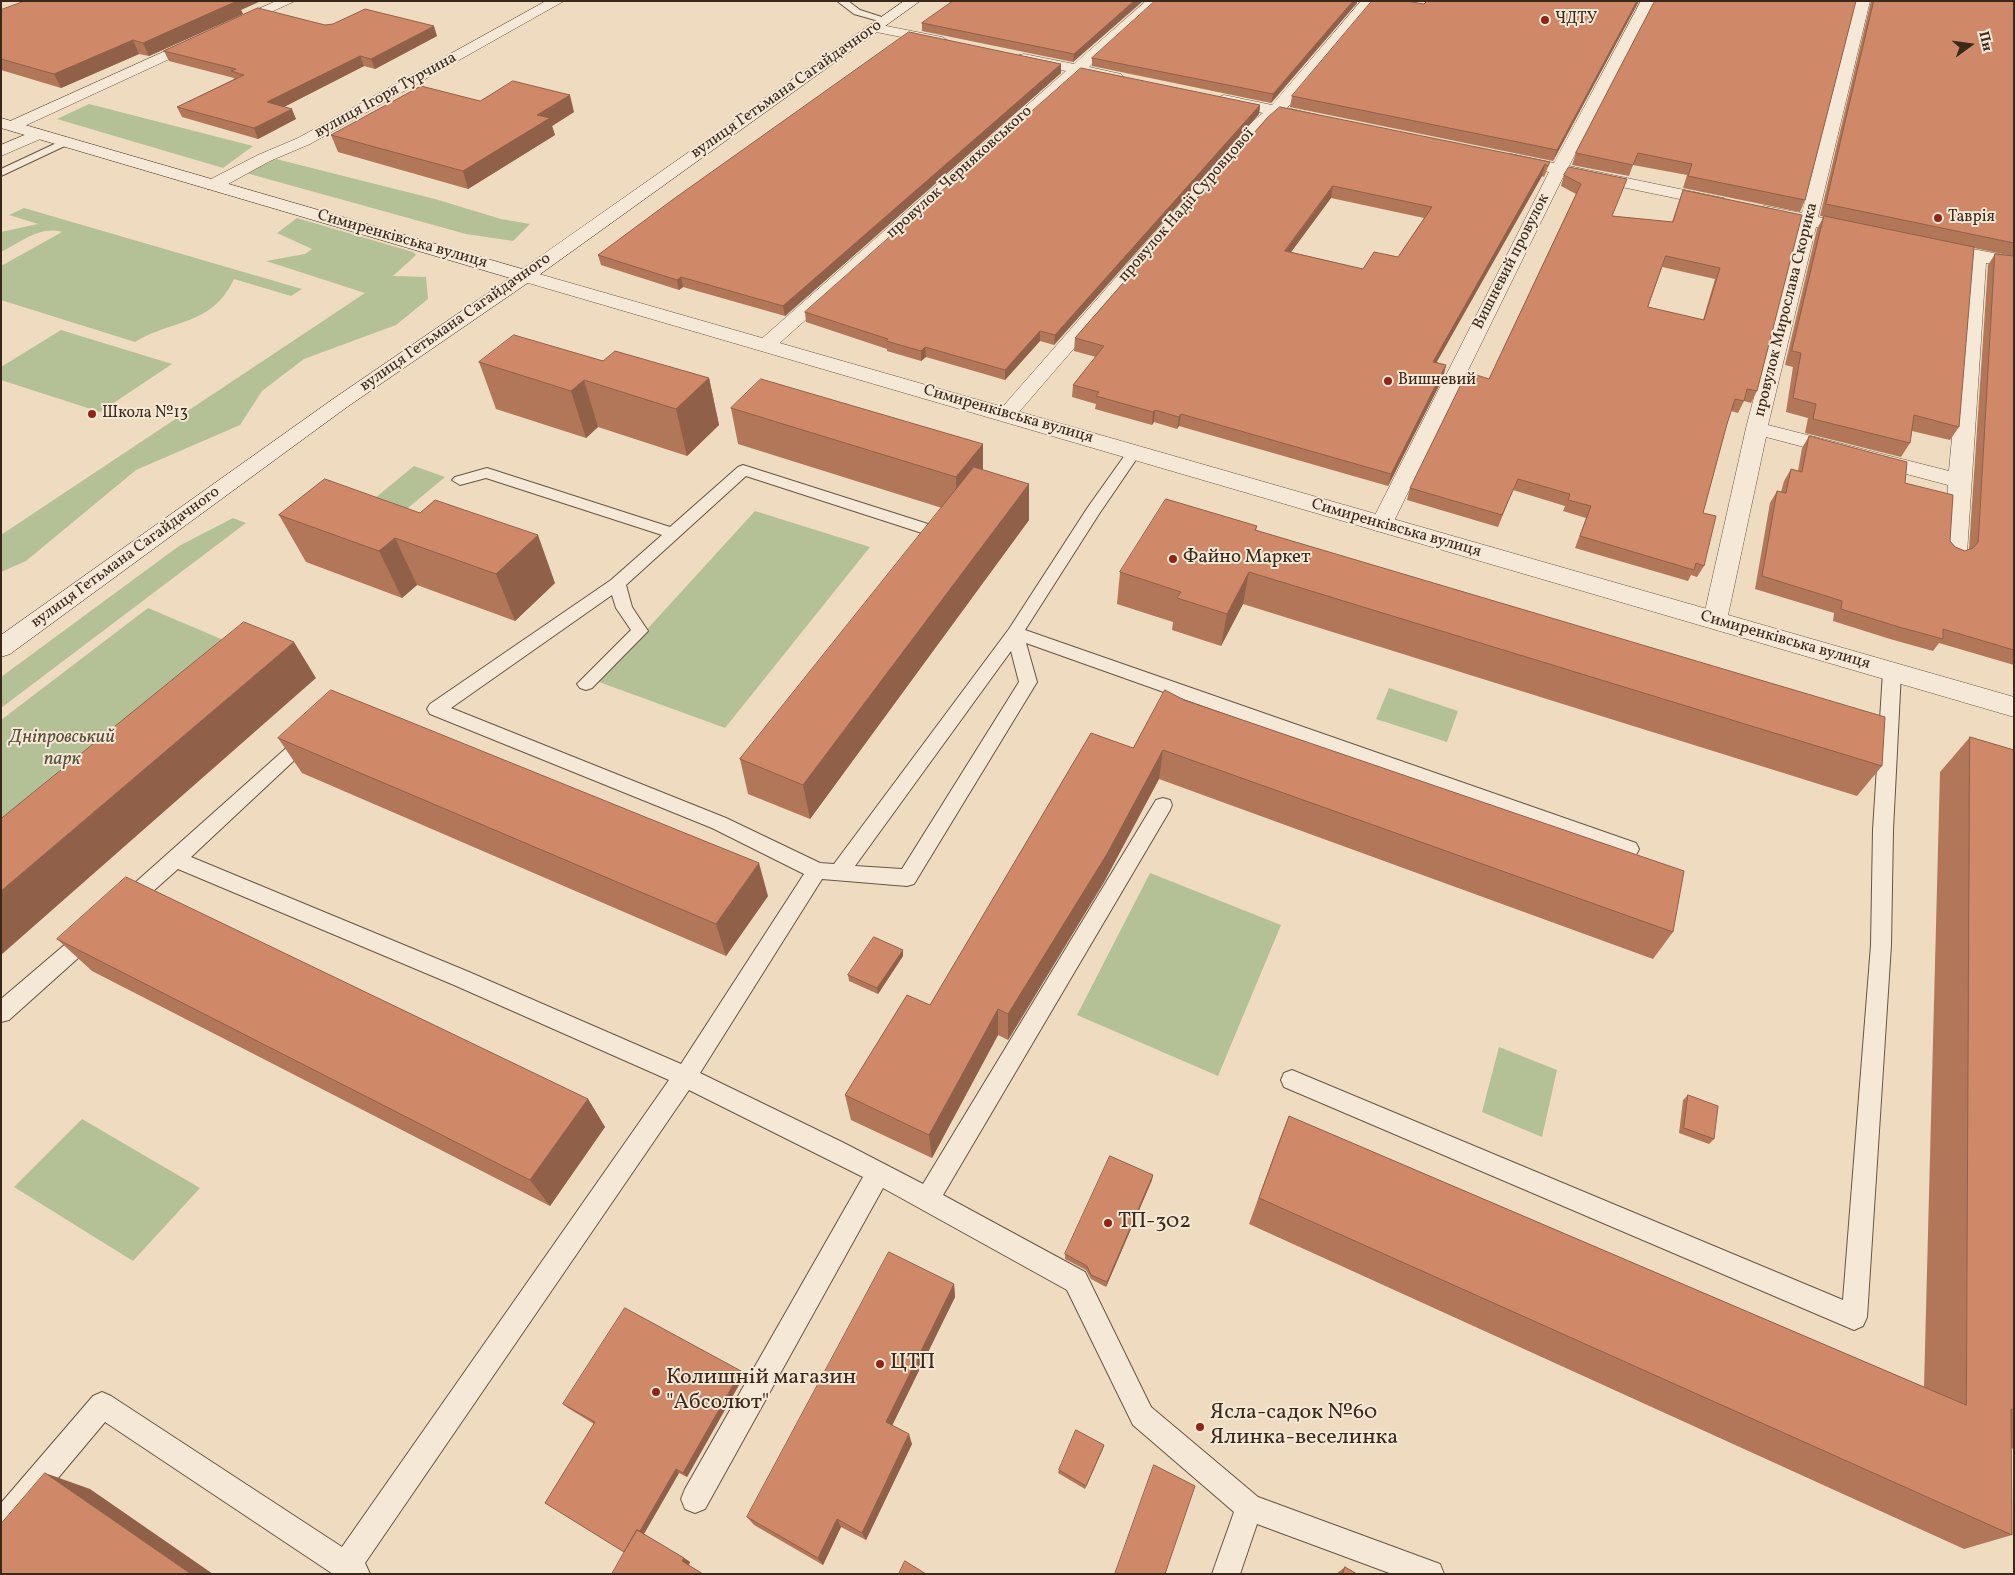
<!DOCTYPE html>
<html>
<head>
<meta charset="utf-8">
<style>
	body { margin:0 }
	#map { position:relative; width:2015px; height:1575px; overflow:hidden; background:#efdbc0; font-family:Vollkorn,serif }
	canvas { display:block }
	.frame { position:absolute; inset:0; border:2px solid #3a281a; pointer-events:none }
	.north { position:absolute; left:1945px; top:20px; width:50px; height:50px; -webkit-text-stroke:4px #f5e8d6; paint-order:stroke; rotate:76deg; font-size:14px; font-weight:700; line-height:20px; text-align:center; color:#3a281a }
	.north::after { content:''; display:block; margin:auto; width:18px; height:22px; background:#3a281a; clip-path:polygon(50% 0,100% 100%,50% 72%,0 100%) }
</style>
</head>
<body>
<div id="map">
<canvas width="2015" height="1575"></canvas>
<div class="frame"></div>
<div class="north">Пн</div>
</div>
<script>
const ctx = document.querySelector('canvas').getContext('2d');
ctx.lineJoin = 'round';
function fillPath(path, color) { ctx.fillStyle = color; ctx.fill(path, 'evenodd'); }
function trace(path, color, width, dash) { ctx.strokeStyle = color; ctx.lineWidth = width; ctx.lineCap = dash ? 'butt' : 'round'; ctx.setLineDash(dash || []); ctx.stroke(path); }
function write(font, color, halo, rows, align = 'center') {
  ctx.font = font + ' Vollkorn,serif'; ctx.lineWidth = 4; ctx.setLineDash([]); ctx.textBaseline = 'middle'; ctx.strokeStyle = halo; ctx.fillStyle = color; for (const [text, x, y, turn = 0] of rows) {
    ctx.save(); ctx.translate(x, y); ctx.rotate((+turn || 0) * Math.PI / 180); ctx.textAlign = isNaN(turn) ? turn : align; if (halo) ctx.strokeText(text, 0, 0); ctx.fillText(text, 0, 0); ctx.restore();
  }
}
fillPath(new Path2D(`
	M 89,104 L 253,146 L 223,168 L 57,119 Z
	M 276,159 L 435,199 L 501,219 L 530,224 L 513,241 L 466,234 L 246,173 Z
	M 24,208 L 302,289 L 291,296 L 234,279 C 212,326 173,319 135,342 L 1,300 L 1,266 L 62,232 C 41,225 19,243 1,252 L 1,232 L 38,224 L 9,215 Z
	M 297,218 L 413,252 L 416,255 L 393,276 L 426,277 L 428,299 L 396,325 L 304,359 L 262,391 L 240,425 L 136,470 L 26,561 L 1,572 L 1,535 L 365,293 L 266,261 L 305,254 L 312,249 L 277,233 Z
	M 61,330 L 172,364 L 100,412 L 1,380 L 1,367 Z
	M 414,466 L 445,477 L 390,523 L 358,512 Z
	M 755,511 L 870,547 L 725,728 L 599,682 Z
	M 233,518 L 246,523 L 1,708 L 1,677 L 179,546 Z
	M 148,608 L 266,658 L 1,881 L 1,720 Z
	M 1389,688 L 1458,711 L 1447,742 L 1376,719 Z
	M 1150,873 L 1281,925 L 1218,1076 L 1077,1015 Z
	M 1499,1047 L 1557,1070 L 1542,1137 L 1482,1112 Z
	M 82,1119 L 200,1188 L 133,1261 L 14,1187 Z`), '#b4c196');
const service = new Path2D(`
	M 837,1 L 848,1 L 860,10 L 891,20 L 886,23 L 854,14 Z
	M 65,139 L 71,142 L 69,144 L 1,176 L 1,169 Z
	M 1135,446 L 1142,451 L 1099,514 L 1025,630 L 1636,843 L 1639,849 L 1636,855 L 1629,857 L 1622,855 L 1026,643 L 1037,682 L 914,884 L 907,886 L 822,879 L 700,1073 L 844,1143 L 923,1184 L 1156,800 L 1163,798 L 1170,800 L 1172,805 L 1170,810 L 943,1195 L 1085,1272 L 1151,1407 L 1258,1497 L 1440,1564 L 1444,1574 L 1392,1574 L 1257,1524 L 1240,1574 L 1212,1574 L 1234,1512 L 1133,1425 L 1067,1290 L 883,1188 L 705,1509 L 695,1513 L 685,1509 L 681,1499 L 685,1489 L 863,1177 L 689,1090 L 365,1563 L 370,1574 L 333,1574 L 105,1422 L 11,1534 L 1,1538 L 1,1503 L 93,1396 L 102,1392 L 111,1396 L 342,1547 L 669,1080 L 454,985 L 178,869 L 133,909 L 126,911 L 119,909 L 116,903 L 119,897 L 302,734 L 308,732 L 314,734 L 317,739 L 191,857 L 469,972 L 681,1064 L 804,874 L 712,828 L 430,714 L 427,709 L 430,704 L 611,580 L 662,535 L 486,478 L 460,485 L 452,480 L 455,477 L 487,468 L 670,527 L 738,467 L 743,465 L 928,524 L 930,528 L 928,532 L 922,533 L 746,476 L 626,585 L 632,607 L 648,631 L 592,688 L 586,690 L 580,688 L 577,684 L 631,630 L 616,608 L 612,595 L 451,708 L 726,818 L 820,863 L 834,864 L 1009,629 L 1088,507 L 1130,448 ZM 1011,651 L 1019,682 L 902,869 L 855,866 Z
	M 1892,666 L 1898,668 L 1901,672 L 1893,830 L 1891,945 L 1867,1317 L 1863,1326 L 1854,1330 L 1284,1087 L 1281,1080 L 1284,1073 L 1292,1070 L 1843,1300 L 1871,945 L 1873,830 L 1883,672 L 1886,668 Z
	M 89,927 L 96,930 L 99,936 L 96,942 L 9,1020 L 1,1022 L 1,999 L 82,930 Z`);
const minor = new Path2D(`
	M 276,1 L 295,1 L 18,129 L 6,129 L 4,126 L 6,123 Z
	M 546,1 L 564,1 L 310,144 L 270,161 L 219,189 L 207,189 L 205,185 L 207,181 L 258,155 L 298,138 Z
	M 1146,1 L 1161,1 L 1089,67 L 1121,74 L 1124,77 L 1121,80 L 1116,82 L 1080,74 L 773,349 L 759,349 L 756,345 L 759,341 L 1066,71 L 1019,61 L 1017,58 L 1019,55 L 1024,54 L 1074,64 Z
	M 1361,1 L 1376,1 L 1287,108 L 1318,115 L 1320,118 L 1318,121 L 1312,123 L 1278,116 L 1265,127 L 1013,419 L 1006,421 L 999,419 L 996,415 L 999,411 L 1253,121 L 1263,113 L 1219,103 L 1216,100 L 1219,97 L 1224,95 L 1272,105 Z
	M 1641,1 L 1655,1 L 1569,166 L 1718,197 L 1724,198 L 1727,202 L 1724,206 L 1718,207 L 1564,175 L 1392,525 L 1389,530 L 1381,532 L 1373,530 L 1370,525 L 1549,172 L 1505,163 L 1503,159 L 1505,155 L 1511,154 L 1554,163 Z
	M 1856,1 L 1870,1 L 1818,217 L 1864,226 L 1867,230 L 1864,234 L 1858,235 L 1816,227 L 1768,425 L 1949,471 L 1968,259 L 1931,251 L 1928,247 L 1931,243 L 1937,242 L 2014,257 L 2014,268 L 1986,263 L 1967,553 L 1963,558 L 1955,561 L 1947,558 L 1943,553 L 1948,485 L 1766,437 L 1727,620 L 1724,626 L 1715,629 L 1706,626 L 1703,620 L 1746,428 L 1799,223 L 1759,215 L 1756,211 L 1759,207 L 1765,206 L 1802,213 Z
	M 876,24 L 942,37 L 949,41 L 942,45 L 871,31 L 869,28 Z
	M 39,129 L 47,134 L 45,137 L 1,156 L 1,145 Z`);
const tertiary = new Path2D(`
	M 525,270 L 2014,697 L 2014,717 L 518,280 L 516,276 L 518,272 Z`);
const secondary = new Path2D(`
	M 904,1 L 920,1 L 532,280 L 347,407 L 10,654 L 1,657 L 1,635 L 333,399 L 510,278 L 1,128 L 1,118 L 522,269 Z`);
trace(service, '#675544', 2);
trace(minor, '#675544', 1);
trace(tertiary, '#675544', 1);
trace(secondary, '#3a281a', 1);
fillPath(service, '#f5e8d6');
fillPath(minor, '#f5e8d6');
fillPath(tertiary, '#f5e8d6');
fillPath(secondary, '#f5e8d6');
fillPath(new Path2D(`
	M 953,1 L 1143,1 L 1073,62 L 922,31 L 922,23 Z
	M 1639,1 L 1553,161 L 1290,107 L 1292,96 L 1424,4 Z
	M 1655,1 L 1805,200 L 1800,212 L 1683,188 L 1687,175 L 1633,165 L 1629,176 L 1572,165 L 1576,153 Z
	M 1871,1 L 2014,1 L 2014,665 L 1939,643 L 1933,651 L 1890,639 L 1833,621 L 1834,613 L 1755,589 L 1770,503 L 1777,491 L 1781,492 L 1784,481 L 1791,469 L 1798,471 L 1802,448 L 1809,436 L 1905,483 L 1955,547 L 1965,551 L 1969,549 L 1988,265 L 1995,254 L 2012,256 L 1974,248 L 1959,427 L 1950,440 L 1912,431 L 1910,443 L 1901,457 L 1805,433 L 1808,418 L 1786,412 L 1793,367 L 1785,365 L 1817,229 L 1824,216 L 1829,217 L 1820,216 Z
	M 1357,3 L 1271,103 L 1092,66 L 1092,58 Z
	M 1,10 L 241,10 L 243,14 L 149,56 L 139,54 L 61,88 L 1,70 Z
	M 437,36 L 375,69 L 364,66 L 284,107 L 296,119 L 258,139 L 182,117 L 177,107 L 234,79 L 234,78 L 169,61 L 164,51 Z
	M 1061,73 L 785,316 L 683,287 L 679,290 L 601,265 L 598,255 Z
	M 480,101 L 574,112 L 552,126 L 555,135 L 468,189 L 338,152 L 331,135 Z
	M 1260,105 L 1259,114 L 1054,345 L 1040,341 L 1005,380 L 926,357 L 921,361 L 887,351 L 887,349 L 806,322 L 805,312 Z
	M 1268,117 L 1550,162 L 1544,177 L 1542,176 L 1436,362 L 1446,365 L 1443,378 L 1388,486 L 1179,426 L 1177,429 L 1154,422 L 1152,425 L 1095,409 L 1096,404 L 1072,397 L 1073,385 L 1096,357 L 1074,351 L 1075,338 ZM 1331,198 L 1424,218 L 1398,257 L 1363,269 L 1291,252 Z
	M 1569,167 L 1612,216 L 1672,222 L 1679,201 L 1683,190 L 1802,215 L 1757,391 L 1751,403 L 1744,401 L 1738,413 L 1731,411 L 1727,424 L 1703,513 L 1704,566 L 1697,577 L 1691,575 L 1688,581 L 1575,548 L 1586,518 L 1563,511 L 1565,506 L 1513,490 L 1498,527 L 1407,500 L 1410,488 L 1489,379 L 1576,194 L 1561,186 L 1564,175 ZM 1662,267 L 1715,279 L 1703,320 L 1648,307 Z
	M 603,361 L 709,378 L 719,425 L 687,456 L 598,427 L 586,438 L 496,409 L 479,362 Z
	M 731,408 L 983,444 L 983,470 L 1029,484 L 1029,520 L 810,819 L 748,794 L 740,759 L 942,508 L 738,444 Z
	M 325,479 L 555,583 L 515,621 L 417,585 L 402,598 L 306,562 L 279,515 Z
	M 1257,526 L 1256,530 L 1882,766 L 1857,796 L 1243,604 L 1221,646 L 1172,630 L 1173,622 L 1117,604 L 1120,572 Z
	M 1184,700 L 1673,932 L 1653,959 L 1159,779 L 1104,882 L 1008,1040 L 998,1035 L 932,1158 L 851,1120 L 845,1095 L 930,1005 L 1133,748 Z
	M 1970,737 L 2014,750 L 2014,1449 L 2011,1448 L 2012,1535 L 1964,1549 L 1249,1224 L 1278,1144 L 1289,1116 L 1924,1387 L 1940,772 Z
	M 278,738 L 768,896 L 726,956 L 302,773 Z
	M 57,939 L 588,1099 L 605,1127 L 550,1206 L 92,971 Z
	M 903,950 L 903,956 L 878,994 L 849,981 L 848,975 Z
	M 1688,1095 L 1714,1139 L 1709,1144 L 1679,1133 L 1683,1100 Z
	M 1152,1180 L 1106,1287 L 1091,1279 L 1086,1270 L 1065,1259 L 1065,1254 Z
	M 954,1284 L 955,1297 L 892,1425 L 912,1444 L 866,1540 L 841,1527 L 823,1565 L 754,1525 L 747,1517 Z
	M 741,1371 L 744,1376 L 687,1477 L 679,1473 L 644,1534 L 684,1558 L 690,1562 L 689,1565 L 624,1552 L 594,1424 L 568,1408 L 563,1404 Z
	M 1104,1445 L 1085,1489 L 1058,1473 L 1059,1470 Z
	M 1345,1567 L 1357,1574 L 1336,1574 Z`), '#b27659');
fillPath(new Path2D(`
	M 231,1 L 261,1 L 241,10 L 243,14 L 149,56 L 143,43 Z
	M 1134,1 L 1143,1 L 1073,62 L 1074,54 Z
	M 1353,1 L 1357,1 L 1357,3 L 1271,103 L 1273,94 Z
	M 1637,1 L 1639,1 L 1553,161 L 1557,150 Z
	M 434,26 L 437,36 L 375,69 L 371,59 Z
	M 133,40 L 139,54 L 61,88 L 54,74 Z
	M 360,56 L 364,66 L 272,113 L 267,102 Z
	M 1061,64 L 1061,73 L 785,316 L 783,306 Z
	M 570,95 L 574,112 L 552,126 L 555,135 L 468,189 L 463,171 L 537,115 Z
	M 1260,105 L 1259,114 L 1054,345 L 1055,335 Z
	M 292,109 L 296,119 L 258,139 L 254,128 Z
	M 1545,164 L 1542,176 L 1430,374 L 1433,362 Z
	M 1333,186 L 1331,198 L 1283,263 L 1285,251 Z
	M 681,277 L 683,287 L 679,290 L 677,280 Z
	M 1040,331 L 1040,341 L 1005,380 L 1005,370 Z
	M 925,347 L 926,357 L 921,361 L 921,351 Z
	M 1446,365 L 1443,378 L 1388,486 L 1391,474 Z
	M 709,378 L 719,425 L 687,456 L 676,409 Z
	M 584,380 L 598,427 L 586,438 L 571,391 Z
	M 1155,410 L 1154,422 L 1152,425 L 1153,412 Z
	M 1181,414 L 1179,426 L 1177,429 L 1179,417 Z
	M 983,444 L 983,480 L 957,513 L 956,477 Z
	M 1029,484 L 1029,520 L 810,819 L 803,785 Z
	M 538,535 L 555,583 L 515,621 L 496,574 Z
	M 395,538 L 417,585 L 402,598 L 379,551 Z
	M 1249,572 L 1243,604 L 1221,646 L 1227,614 Z
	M 294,642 L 316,678 L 1,955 L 1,891 Z
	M 1163,750 L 1159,779 L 1104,882 L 1008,1040 L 1008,1014 Z
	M 759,863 L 768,896 L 726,956 L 716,924 Z
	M 903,950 L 903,956 L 878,994 L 877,988 Z
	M 998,1009 L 998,1035 L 932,1158 L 929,1135 Z
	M 588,1099 L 605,1127 L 550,1206 L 530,1180 Z
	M 1153,1175 L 1152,1180 L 1106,1287 L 1107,1282 Z
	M 954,1284 L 955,1297 L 889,1432 L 886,1422 Z
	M 741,1371 L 744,1376 L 687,1477 L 683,1473 Z
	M 909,1434 L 912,1444 L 866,1540 L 862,1533 Z
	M 1104,1445 L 1103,1449 L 1085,1489 L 1086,1486 Z
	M 676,1469 L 679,1473 L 631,1556 L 627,1553 Z
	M 45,1473 L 90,1489 L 213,1574 L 191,1574 Z
	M 837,1519 L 841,1527 L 823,1565 L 818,1558 Z
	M 684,1558 L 690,1562 L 688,1566 L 682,1561 Z`), '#916049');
const building = new Path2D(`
	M 25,1 L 237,1 L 143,43 L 133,40 L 54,74 L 1,59 L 1,10 Z
	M 953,1 L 1134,1 L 1074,54 L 922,23 Z
	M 1155,1 L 1353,1 L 1273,94 L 1092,58 Z
	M 1372,1 L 1406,1 L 1424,4 L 1427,1 L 1637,1 L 1557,150 L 1292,96 Z
	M 1655,1 L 1856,1 L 1805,200 L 1688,176 L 1692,164 L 1638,153 L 1633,165 L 1576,153 Z
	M 1874,1 L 2014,1 L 2014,243 L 1826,204 Z
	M 258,8 L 325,25 L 333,24 L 365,9 L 434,26 L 371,59 L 360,56 L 267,102 L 292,109 L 254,128 L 177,107 L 244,75 L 231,71 L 236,69 L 164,51 Z
	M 909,32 L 1061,64 L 783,306 L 681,277 L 677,280 L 598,255 L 675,198 Z
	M 1081,68 L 1260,105 L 1055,335 L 1040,331 L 1005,370 L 925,347 L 921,351 L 886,341 L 888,339 L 805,312 Z
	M 513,81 L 570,95 L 537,115 L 550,118 L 463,171 L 331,135 L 421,86 L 480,101 Z
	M 1280,107 L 1550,162 L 1548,166 L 1545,164 L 1433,362 L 1446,365 L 1391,474 L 1181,414 L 1179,417 L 1155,410 L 1153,412 L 1096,396 L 1099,392 L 1073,385 L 1104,346 L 1075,338 L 1268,117 ZM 1333,186 L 1432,207 L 1398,257 L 1374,252 L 1363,269 L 1285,251 Z
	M 1569,167 L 1627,179 L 1612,216 L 1673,222 L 1683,190 L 1802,215 L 1757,391 L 1747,389 L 1744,401 L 1735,399 L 1727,424 L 1703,513 L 1716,516 L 1704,566 L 1696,563 L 1694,570 L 1580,536 L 1591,506 L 1568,500 L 1570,494 L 1518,479 L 1502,515 L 1410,488 L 1467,372 L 1489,379 L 1581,184 L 1564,175 ZM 1666,256 L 1720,268 L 1704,320 L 1648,307 Z
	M 1824,216 L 1974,247 L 1959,427 L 1914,415 L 1910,443 L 1813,419 L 1816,404 L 1793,398 L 1801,353 L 1792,351 Z
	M 1995,254 L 2014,256 L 2014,650 L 1943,629 L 1943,639 L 1899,627 L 1841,609 L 1842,601 L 1762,576 L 1777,491 L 1786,493 L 1791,469 L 1802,472 L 1809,436 L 1907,462 L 1905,483 L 1953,495 L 1950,541 L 1955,547 L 1965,551 L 1973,548 L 1978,542 Z
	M 514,335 L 603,361 L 615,351 L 709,378 L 676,409 L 584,380 L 571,391 L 479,362 Z
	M 761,379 L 983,444 L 956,477 L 731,408 Z
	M 974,467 L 1029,484 L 803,785 L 740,759 Z
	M 325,479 L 420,513 L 435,500 L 538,535 L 496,574 L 395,538 L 379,551 L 279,515 Z
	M 1166,499 L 1257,526 L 1255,530 L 1885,717 L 1882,766 L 1249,572 L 1227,614 L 1177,598 L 1181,592 L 1120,572 Z
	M 244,622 L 294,642 L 1,891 L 1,819 Z
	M 331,690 L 759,863 L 716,924 L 278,738 Z
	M 1165,690 L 1184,700 L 1684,871 L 1673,932 L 1163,750 L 1107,854 L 1008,1014 L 998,1009 L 929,1135 L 845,1095 L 907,995 L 930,1005 L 1091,733 L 1133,748 Z
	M 1970,737 L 2014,750 L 2014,1411 L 2011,1409 L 2012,1535 L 1259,1198 L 1289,1116 L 1966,1405 Z
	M 126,877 L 588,1099 L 530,1180 L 57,939 Z
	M 874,937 L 903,950 L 877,988 L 848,975 Z
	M 1688,1095 L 1718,1106 L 1714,1139 L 1684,1128 Z
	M 1110,1156 L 1153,1175 L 1107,1282 L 1091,1275 L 1087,1266 L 1065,1254 Z
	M 889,1252 L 954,1284 L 886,1422 L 909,1434 L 862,1533 L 837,1519 L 818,1558 L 747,1517 Z
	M 625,1308 L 741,1371 L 683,1473 L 676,1469 L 640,1531 L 637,1530 L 624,1552 L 545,1503 L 595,1422 L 563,1404 Z
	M 1076,1430 L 1104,1445 L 1086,1486 L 1059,1470 Z
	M 1154,1465 L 1195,1486 L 1165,1574 L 1115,1574 Z
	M 45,1473 L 191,1574 L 1,1574 L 1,1524 Z
	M 637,1530 L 684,1558 L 682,1561 L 703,1574 L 612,1574 Z
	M 905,1561 L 926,1574 L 899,1574 Z
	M 1345,1567 L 1357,1574 L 1343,1574 Z`);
fillPath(building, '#cf8968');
trace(building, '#916049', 1);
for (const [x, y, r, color] of [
	[1545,20,5,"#8f2418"],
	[1938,218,5,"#8f2418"],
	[1388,381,5,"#8f2418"],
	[92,414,5,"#8f2418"],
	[1173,559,5,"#8f2418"],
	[1108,1223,5,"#8f2418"],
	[880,1364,5,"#8f2418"],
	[656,1392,5,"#8f2418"],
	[1200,1427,5,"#8f2418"]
]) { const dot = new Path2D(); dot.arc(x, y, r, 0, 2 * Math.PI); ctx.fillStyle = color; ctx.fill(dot); trace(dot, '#f5e8d6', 2); }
write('16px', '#3a281a', '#f5e8d6', [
	["ЧДТУ",1555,20],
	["Таврія",1948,218],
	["Вишневий",1398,381],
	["Школа №13",102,414]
], 'left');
write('16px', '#3a281a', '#f5e8d6', [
	["вулиця Гетьмана Сагайдачного",787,90,-35],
	["вулиця Ігоря Турчина",386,96,-29],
	["провулок Черняховського",960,173,-42],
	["провулок Надії Суровцової",1187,206,-49],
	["Симиренківська вулиця",402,240,16],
	["Вишневий провулок",1512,262,-63],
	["провулок Мирослава Скорика",1787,310,-76],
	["вулиця Гетьмана Сагайдачного",456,323,-35],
	["Симиренківська вулиця",1008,415,16],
	["Симиренківська вулиця",1396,529,16],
	["вулиця Гетьмана Сагайдачного",126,558,-36],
	["Симиренківська вулиця",1785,641,16]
]);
write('19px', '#3a281a', '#f5e8d6', [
	["Файно Маркет",1183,559]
], 'left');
write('italic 19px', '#584e39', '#f5e8d6', [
	["Дніпровський",62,739],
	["парк",62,761]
]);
write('22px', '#3a281a', '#f5e8d6', [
	["ТП-302",1118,1223],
	["ЦТП",890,1364],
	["Колишній магазин",666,1379],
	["\"Абсолют\"",666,1404],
	["Ясла-садок №60",1210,1414],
	["Ялинка-веселинка",1210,1439]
], 'left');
</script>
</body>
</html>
